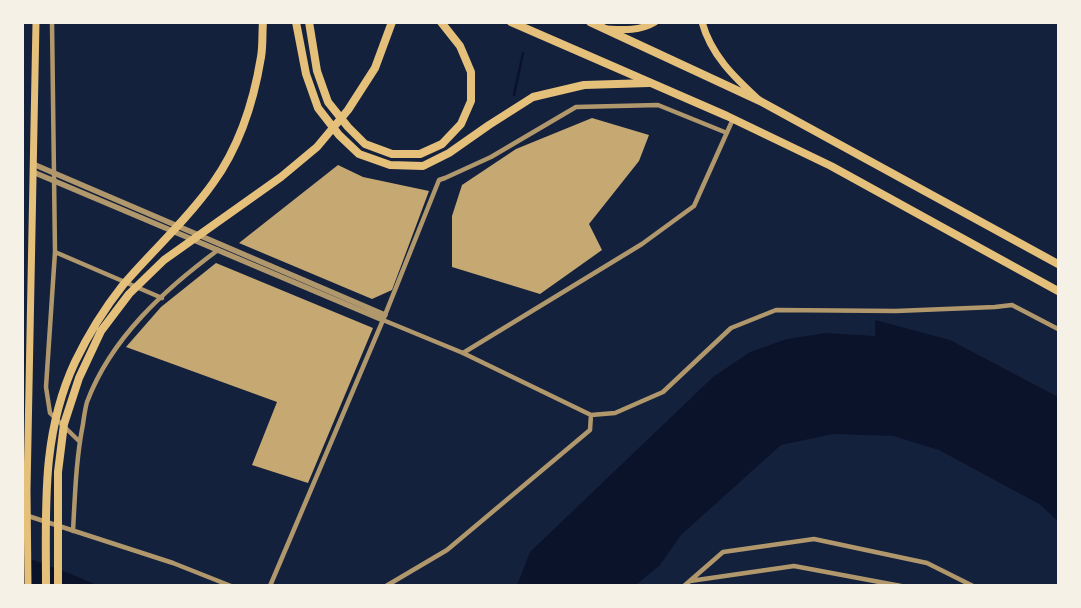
<!DOCTYPE html>
<html>
<head>
<meta charset="utf-8">
<style>
	body { margin:0 }
	#map { position:relative; width:1081px; height:608px; overflow:hidden; background:#14213d; font-family:Jost,sans-serif }
	canvas { display:block }
	.frame { position:absolute; inset:0; border:24px solid #f6f1e7; pointer-events:none }
</style>
</head>
<body>
<div id="map">
<canvas width="1081" height="608"></canvas>
<div class="frame"></div>
</div>
<script>
const ctx = document.querySelector('canvas').getContext('2d');
ctx.lineJoin = 'round';
function fillPath(path, color) { ctx.fillStyle = color; ctx.fill(path, 'evenodd'); }
function trace(path, color, width, dash) { ctx.strokeStyle = color; ctx.lineWidth = width; ctx.lineCap = dash ? 'butt' : 'round'; ctx.setLineDash(dash || []); ctx.stroke(path); }
fillPath(new Path2D(`
	M 875,320 L 950,340 L 1058,397 L 1058,521 L 1039,504 L 939,450 L 893,436 L 833,434 L 781,445 L 681,535 L 660,565 L 636,585 L 514,585 L 518,583 L 530,552 L 713,377 L 750,352 L 787,339 L 826,333 L 875,336 Z
	M 22,556 L 71,574 L 97,585 L 23,585 Z`), '#0b132b');
trace(new Path2D(`
	M 514,95 L 523,53`), '#0b132b', 2.5);
fillPath(new Path2D(`
	M 592,118 L 649,135 L 639,161 L 589,224 L 602,250 L 540,294 L 452,267 L 452,216 L 462,185 L 516,149 Z
	M 338,165 L 363,177 L 429,191 L 392,290 L 372,299 L 239,243 Z
	M 216,263 L 373,328 L 308,483 L 252,465 L 277,402 L 126,347 L 161,307 Z`), '#c6a872');
trace(new Path2D(`
	M 52,22 L 55,252 L 162,298
	M 55,252 L 46,387 L 50,413 L 79,441
	M 383,320 L 463,353 L 591,415
	M 463,353 L 642,244 L 694,206 L 733,119
	M 22,514 L 173,563 L 231,586
	M 73,531 C 75,495 76,459 83,424 C 84,417 85,409 87,402 C 111,338 165,289 218,250
	M 690,581 L 794,566 L 901,586
	M 270,586 L 383,320 L 439,180 L 445,178 L 491,157 L 576,107 L 658,105 L 727,133
	M 386,586 L 447,550 L 590,430 L 591,415 L 615,413 L 663,392 L 731,328 L 776,310 L 896,311 L 995,307 L 1012,305 L 1058,329
	M 684,586 L 723,552 L 814,539 L 927,563 L 973,586`), '#b1986c', 4.5);
trace(new Path2D(`
	M 33,164 L 385,315
	M 33,172 L 383,320`), '#b1986c', 5.5);
trace(new Path2D(`
	M 702,22 C 711,55 734,77 758,99
	M 607,29 C 624,30 640,31 655,22
	M 28,586 L 27,490 L 36,22`), '#e5c07b', 7);
trace(new Path2D(`
	M 511,22 L 727,116 L 831,166 L 1058,291
	M 590,22 L 760,101 L 1058,264`), '#e5c07b', 8);
trace(new Path2D(`
	M 296,22 L 306,74 L 318,108 L 339,135 L 359,154 L 390,165 L 423,166 L 449,153 L 489,125 L 533,97 L 584,85 L 649,83
	M 309,22 L 317,71 L 328,102 L 348,127 L 365,144 L 392,154 L 420,154 L 442,144 L 461,124 L 471,101 L 471,72 L 460,46 L 441,22
	M 46,586 C 46,508 41,435 75,362 C 88,335 104,309 123,285 C 152,251 187,220 213,183 C 239,147 254,100 261,57 C 263,46 262,34 263,22
	M 58,586 L 58,472 L 64,424 L 79,378 L 101,331 L 129,294 L 164,260 L 281,177 L 317,147 L 348,110 L 375,68 L 392,22`), '#e5c07b', 8);
</script>
</body>
</html>
